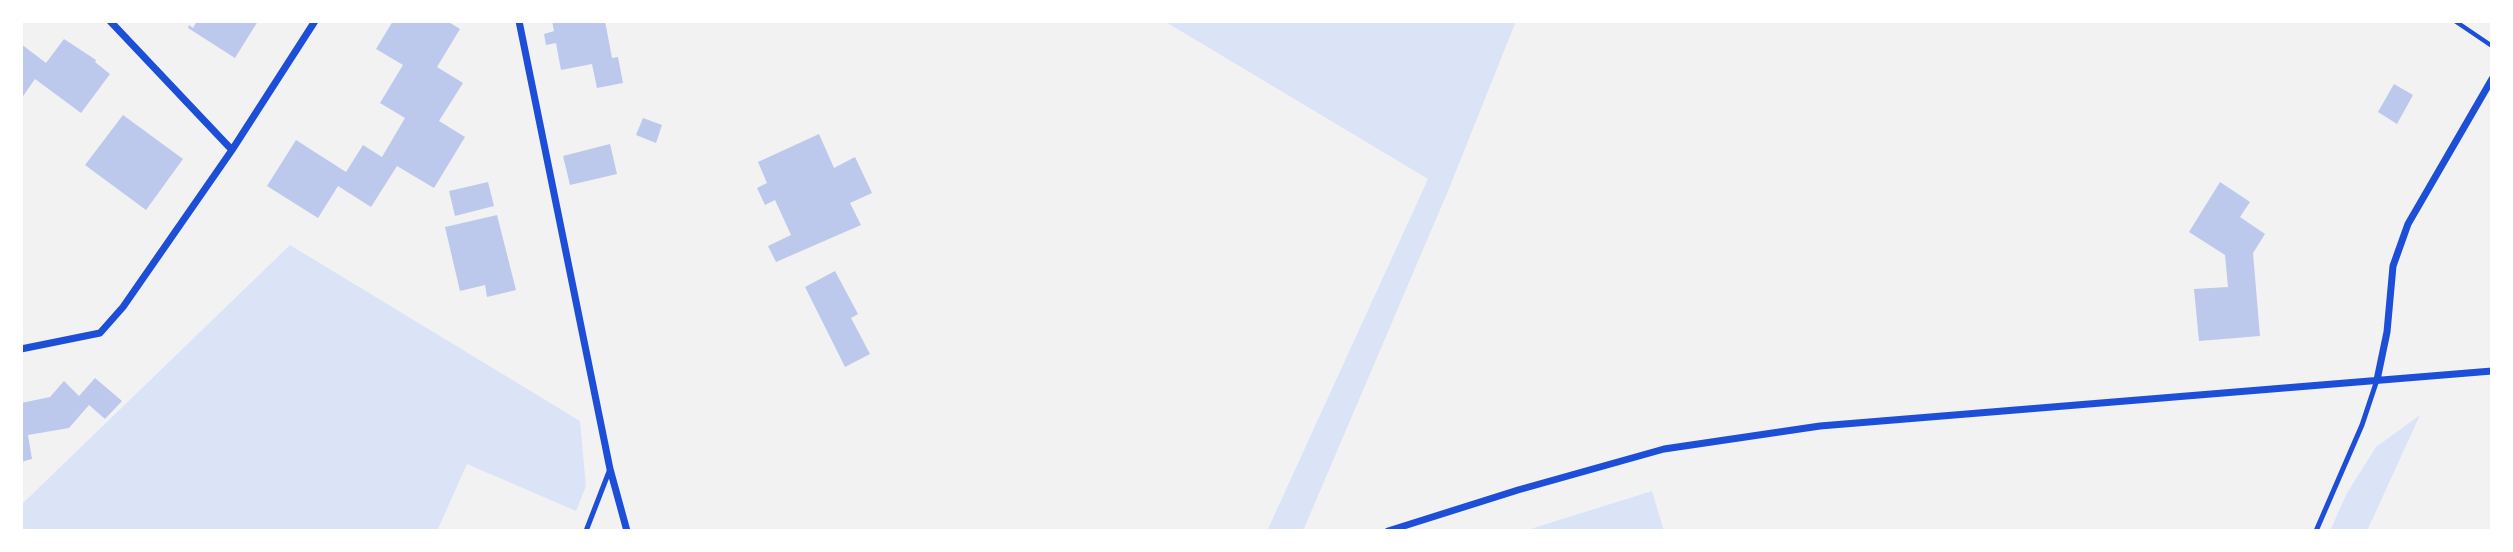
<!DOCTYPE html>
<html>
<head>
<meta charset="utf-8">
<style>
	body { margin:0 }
	#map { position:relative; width:2513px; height:552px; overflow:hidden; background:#f2f2f2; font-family:"Nunito Sans",sans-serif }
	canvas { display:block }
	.frame { position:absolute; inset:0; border:23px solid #fff; pointer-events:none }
</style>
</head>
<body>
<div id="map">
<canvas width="2513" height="552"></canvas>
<div class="frame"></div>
</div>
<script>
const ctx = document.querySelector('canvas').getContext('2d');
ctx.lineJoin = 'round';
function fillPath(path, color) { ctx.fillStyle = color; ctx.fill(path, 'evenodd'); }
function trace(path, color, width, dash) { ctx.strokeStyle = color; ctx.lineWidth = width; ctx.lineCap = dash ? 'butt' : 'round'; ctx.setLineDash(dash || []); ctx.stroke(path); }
fillPath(new Path2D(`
	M 1164,21 L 1516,21 L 1448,191 L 1303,531 L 1267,531 L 1428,179 Z
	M 290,245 L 580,421 L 586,486 L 576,511 L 467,464 L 437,531 L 21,531 L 21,505 Z
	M 2420,415 L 2367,531 L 2330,531 L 2347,493 L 2376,447 Z
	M 1652,491 L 1664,531 L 1524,531 Z`), '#dbe4f7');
fillPath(new Path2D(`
	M 197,21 L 258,21 L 235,58 L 188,28 L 189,25 L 193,28 Z
	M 393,21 L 447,21 L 460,29 L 437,67 L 463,83 L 439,121 L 465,137 L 434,188 L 397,166 L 371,207 L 338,186 L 318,218 L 267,186 L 296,140 L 346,172 L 363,145 L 382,157 L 405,118 L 380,103 L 403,65 L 376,49 Z
	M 552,21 L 605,21 L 612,58 L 618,57 L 623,83 L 597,88 L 592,64 L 561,70 L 556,43 L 546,45 L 544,34 L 554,31 Z
	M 64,39 L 96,60 L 95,62 L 110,74 L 81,113 L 35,79 L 21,99 L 21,44 L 46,63 Z
	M 2394,84 L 2413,95 L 2397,124 L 2378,112 Z
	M 123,115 L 183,159 L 146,210 L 85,165 Z
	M 643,118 L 662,125 L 656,143 L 636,135 Z
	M 819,134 L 834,168 L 855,157 L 872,193 L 850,203 L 861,225 L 776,262 L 768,246 L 791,235 L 775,200 L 765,205 L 757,188 L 767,183 L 758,162 Z
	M 610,144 L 617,174 L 570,185 L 563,156 Z
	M 488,182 L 494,206 L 455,216 L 449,191 Z
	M 2220,182 L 2250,202 L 2240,217 L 2265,234 L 2253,253 L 2260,336 L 2199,341 L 2194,289 L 2228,287 L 2225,255 L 2189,232 Z
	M 497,215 L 516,290 L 487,297 L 485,285 L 460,291 L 445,227 Z
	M 835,271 L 858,314 L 851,318 L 870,354 L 845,367 L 805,287 Z
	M 95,378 L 122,401 L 105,419 L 89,405 L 69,428 L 28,435 L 32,459 L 21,462 L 21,403 L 50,397 L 64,381 L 79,396 Z`), '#bdc9ec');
trace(new Path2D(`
	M 2455,21 L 2492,46`), '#1d4ed8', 4.5);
trace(new Path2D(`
	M 586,531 L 610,469
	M 2316,531 L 2362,425 L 2377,380`), '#1d4ed8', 5);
trace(new Path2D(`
	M 110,21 L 232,150
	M 519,21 L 610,469 L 627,531
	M 21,349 L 100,333 L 123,307 L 232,150 L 315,21
	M 2377,380 L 2387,332 L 2393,266 L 2408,224 L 2492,79
	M 1388,531 L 1518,490 L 1664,449 L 1820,426 L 2492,371`), '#1d4ed8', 7);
</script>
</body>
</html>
